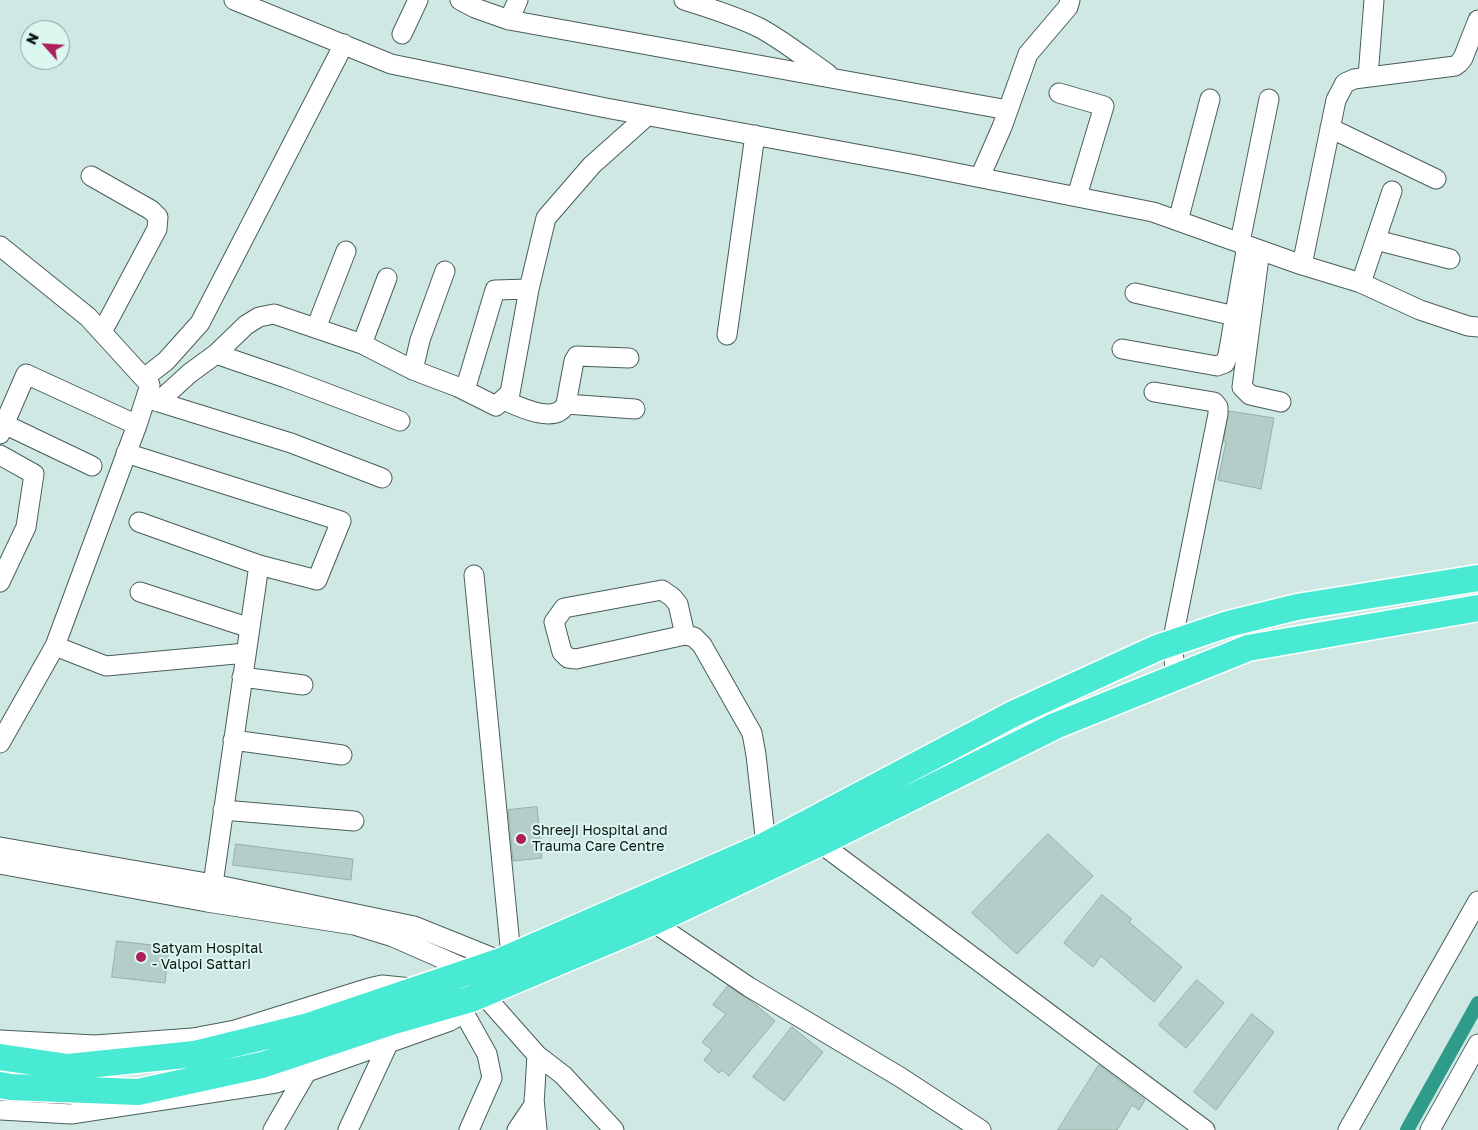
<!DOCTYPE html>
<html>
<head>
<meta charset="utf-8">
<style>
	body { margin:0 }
	#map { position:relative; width:1478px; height:1130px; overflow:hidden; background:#cfe8e3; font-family:"Golos Text",sans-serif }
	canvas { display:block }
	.north { position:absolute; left:20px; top:20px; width:50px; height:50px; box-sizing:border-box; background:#dcf6f0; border:1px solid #899c98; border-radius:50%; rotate:296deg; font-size:14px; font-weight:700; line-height:20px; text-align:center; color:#0d1615 }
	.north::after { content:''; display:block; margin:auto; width:18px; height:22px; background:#ad1f5b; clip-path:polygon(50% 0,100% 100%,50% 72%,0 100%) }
</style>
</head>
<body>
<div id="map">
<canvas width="1478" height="1130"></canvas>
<div class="north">N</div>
</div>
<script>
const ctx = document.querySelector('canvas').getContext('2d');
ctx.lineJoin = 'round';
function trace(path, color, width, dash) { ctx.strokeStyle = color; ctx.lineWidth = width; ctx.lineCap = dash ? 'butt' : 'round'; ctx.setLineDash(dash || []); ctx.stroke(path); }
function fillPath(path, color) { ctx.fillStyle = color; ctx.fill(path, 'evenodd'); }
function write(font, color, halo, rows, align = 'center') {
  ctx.font = font + ' "Golos Text",sans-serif'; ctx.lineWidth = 4; ctx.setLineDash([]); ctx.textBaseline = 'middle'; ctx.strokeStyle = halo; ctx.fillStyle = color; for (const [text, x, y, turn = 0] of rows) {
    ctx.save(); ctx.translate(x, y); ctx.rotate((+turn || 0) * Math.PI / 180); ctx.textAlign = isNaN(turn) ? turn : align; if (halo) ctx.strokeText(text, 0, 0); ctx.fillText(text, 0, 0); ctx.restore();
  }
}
trace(new Path2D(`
	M 1407,1130 L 1478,1003`), '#2e9b8b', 14);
const building = new Path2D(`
	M 1229,411 L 1274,418 L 1261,489 L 1218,480 L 1226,442 L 1224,442 Z
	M 537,807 L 542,858 L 513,861 L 508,810 Z
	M 1048,834 L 1093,876 L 1017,954 L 972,913 Z
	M 236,844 L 353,859 L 351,880 L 233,865 Z
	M 1102,895 L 1132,919 L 1129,922 L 1182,967 L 1154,1002 L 1101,956 L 1093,967 L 1064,943 Z
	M 117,941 L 169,947 L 165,983 L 112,977 Z
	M 1197,980 L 1224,1003 L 1186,1048 L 1159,1025 Z
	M 728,986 L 751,1001 L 775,1021 L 729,1076 L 722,1070 L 719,1073 L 704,1060 L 712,1050 L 702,1042 L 726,1014 L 713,1005 Z
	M 1252,1014 L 1274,1032 L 1216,1110 L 1194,1092 Z
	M 792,1027 L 823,1052 L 784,1101 L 753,1077 Z
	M 1099,1065 L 1145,1100 L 1139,1110 L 1132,1105 L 1117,1130 L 1058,1130 Z`);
fillPath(building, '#b5cdc8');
trace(building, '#96aea9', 1);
const minor = new Path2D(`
	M 234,0 L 391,64 L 606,108 L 911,164 L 1153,212 L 1302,265 L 1361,283 L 1420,310 L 1468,326 L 1478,327
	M 460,0 L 475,8 L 509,20 L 1008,110
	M 684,0 C 709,8 736,16 760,28 C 784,41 806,59 828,74
	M 509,20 L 518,0
	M 402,34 L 418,0
	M 1368,77 L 1374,0
	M 1059,93 L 1104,106 L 1077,196
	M 1330,128 L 1436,179
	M 91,176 L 151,210 L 158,217 L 157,229 L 102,332
	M 980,177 L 1002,127 L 1028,54 L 1068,7 L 1070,0
	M 1178,221 L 1210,99
	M 1376,240 L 1450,259
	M 1240,242 L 1269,99
	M 0,246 L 88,317 L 150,385 L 137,425 L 55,646 L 0,743
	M 1260,250 L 1242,387 L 1250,395 L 1281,402
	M 1302,265 L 1336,100 L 1345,83 L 1354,79 L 1455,66 L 1459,63 L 1463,58 L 1478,20
	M 1361,283 L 1392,191
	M 1135,293 L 1235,316
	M 316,328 L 346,251
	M 727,335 L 755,135
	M 362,344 L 387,278
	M 1122,349 L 1217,366 L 1225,363 L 1228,355 L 1247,245
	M 216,354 L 246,325 L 259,317 L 274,314 L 362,344 L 413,370 L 458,387 L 496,406 L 510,393 L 529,289 L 546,218 L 592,165 L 647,116
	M 413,370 L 420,340 L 445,271
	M 144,378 L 166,361 L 200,323 L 344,44
	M 465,390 L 495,290 L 529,289
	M 1154,392 L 1214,402 L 1218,407 L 1218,414 L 1172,643 L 1176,677
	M 149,399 L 291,443 L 382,478
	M 504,400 C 519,407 556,425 566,404 L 574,361 L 577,356 L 629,358
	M 158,402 L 190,373 L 216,354 L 286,378 L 400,421
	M 566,404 L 635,409
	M 4,424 L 92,466
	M 0,434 L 26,374 L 137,425
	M 126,453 L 341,521 L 317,580 L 259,565 L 213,884 L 207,902
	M 0,455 L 34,474 L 26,527 L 0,582
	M 139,522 L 259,565
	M 474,575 L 511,956
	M 140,592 L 250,628
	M 685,635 L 678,604 L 672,597 L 662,590 L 564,608 L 554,622 L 562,652 L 568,658 L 576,659 L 685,635 L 694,637 L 702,645 L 752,733 L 756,755 L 766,845
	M 55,646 L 106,666 L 246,653
	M 242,677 L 303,685
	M 233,740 L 342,755
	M 223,810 L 354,821
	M 820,843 L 1205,1130
	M 0,847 L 213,884 L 414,926 L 506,963
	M 0,864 L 207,902 L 354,925 L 393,937 L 475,973
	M 653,922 L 749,987 L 900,1077 L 981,1130
	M 483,994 L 537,1055 L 563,1075 L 614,1130
	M 464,1013 L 487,1054 L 492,1078 L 469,1130
	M 0,1040 L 95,1045 L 193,1038 L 235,1030 L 369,988 L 382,985 L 411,988
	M 534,1099 L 537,1130
	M 0,1110 L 71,1114 L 276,1083 L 450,1021 L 464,1013 L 471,999
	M 273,1130 L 306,1073
	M 348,1130 L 388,1044
	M 517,1130 L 534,1105 L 537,1055
	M 1348,1130 L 1478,901
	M 1430,1130 L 1478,1044`);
const highway = new Path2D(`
	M 0,1057 L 68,1067 L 194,1054 L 308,1026 L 501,961 L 762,847 L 1013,714 L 1157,648 L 1228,624 L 1297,607 L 1478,578
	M 0,1085 L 11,1087 L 138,1092 L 262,1065 L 394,1021 L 471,999 L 653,922 L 820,843 L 1055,726 L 1248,648 L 1478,608`);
trace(minor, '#485e5a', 21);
trace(highway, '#fff', 29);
trace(minor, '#fff', 19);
trace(highway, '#48ead3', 26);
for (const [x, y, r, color] of [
	[521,839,6,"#ad1f5b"],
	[141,957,6,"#ad1f5b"]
]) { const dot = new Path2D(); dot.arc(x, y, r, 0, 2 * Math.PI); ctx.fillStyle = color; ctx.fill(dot); trace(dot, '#dcf6f0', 2); }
write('14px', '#0d1615', '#dcf6f0', [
	["Shreeji Hospital and",532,831],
	["Trauma Care Centre",532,847],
	["Satyam Hospital",152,949],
	["- Valpoi Sattari",152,965]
], 'left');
</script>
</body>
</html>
